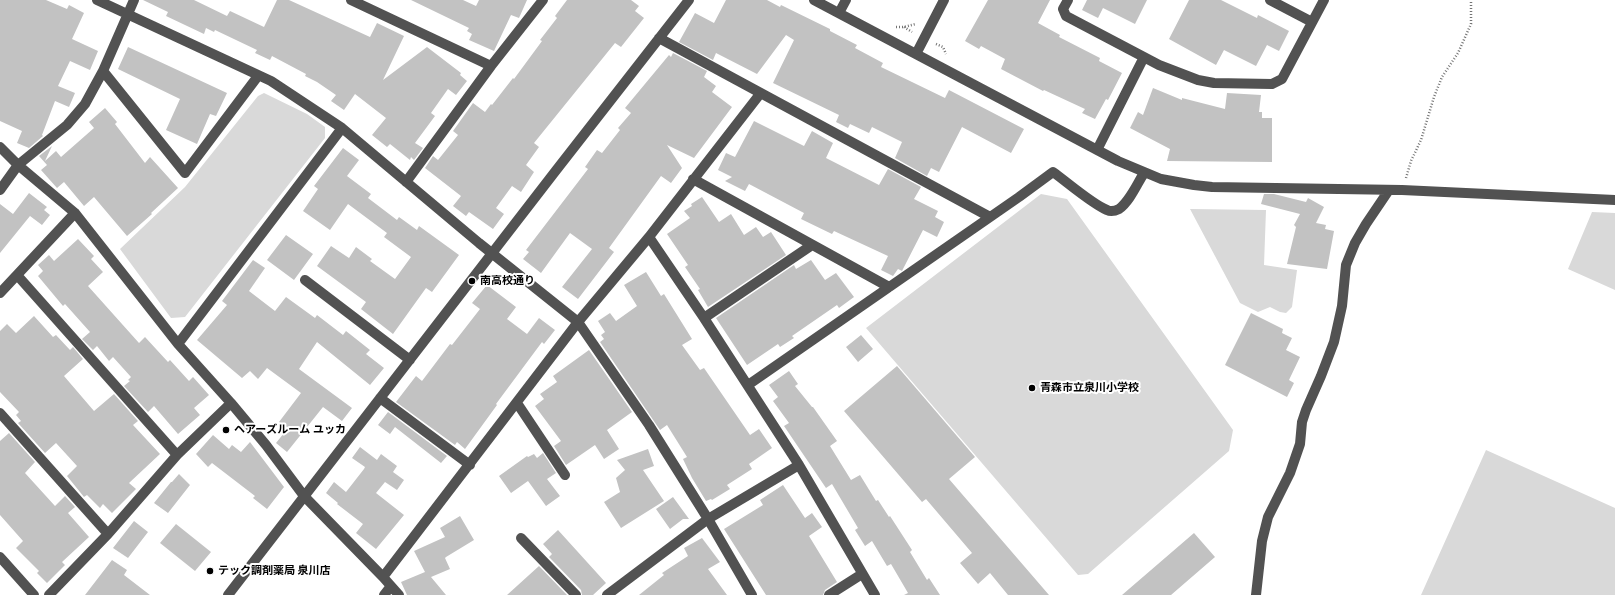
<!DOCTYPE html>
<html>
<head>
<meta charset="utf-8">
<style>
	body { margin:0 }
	canvas { display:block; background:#fff }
</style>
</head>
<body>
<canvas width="1615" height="595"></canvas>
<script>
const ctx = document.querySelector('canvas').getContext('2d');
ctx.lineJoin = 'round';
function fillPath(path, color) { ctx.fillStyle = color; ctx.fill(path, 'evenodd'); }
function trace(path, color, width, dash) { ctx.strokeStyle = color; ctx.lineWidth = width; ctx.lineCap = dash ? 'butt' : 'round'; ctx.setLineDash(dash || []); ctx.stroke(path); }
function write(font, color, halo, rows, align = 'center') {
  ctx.font = font + ' Figtree,"Noto Sans JP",sans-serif'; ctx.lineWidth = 4; ctx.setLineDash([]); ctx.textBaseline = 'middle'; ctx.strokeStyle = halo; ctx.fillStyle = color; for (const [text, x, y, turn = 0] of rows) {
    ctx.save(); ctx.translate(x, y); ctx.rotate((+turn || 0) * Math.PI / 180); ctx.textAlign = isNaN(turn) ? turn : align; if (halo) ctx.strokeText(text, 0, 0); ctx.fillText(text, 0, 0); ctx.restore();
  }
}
fillPath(new Path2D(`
	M 264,93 L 307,114 L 325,127 L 325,138 L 185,317 L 171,318 L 120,249 L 185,187 L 258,96 Z
	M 1041,194 L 1067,199 L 1233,430 L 1229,451 L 1088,574 L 1078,575 L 866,328 Z
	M 1190,209 L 1266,210 L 1264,265 L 1297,270 L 1292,307 L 1286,313 L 1280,312 L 1270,307 L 1258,312 L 1240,303 Z
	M 1592,212 L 1615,213 L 1615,290 L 1568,269 Z
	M 1486,450 L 1615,508 L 1615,595 L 1421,595 Z`), '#d9d9d9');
fillPath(new Path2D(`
	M 0,0 L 46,0 L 67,9 L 69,5 L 84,13 L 72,39 L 98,51 L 90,70 L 70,61 L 58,86 L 75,93 L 69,107 L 55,101 L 42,135 L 43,136 L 29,148 L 17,143 L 22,131 L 0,121 Z
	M 143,0 L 194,0 L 227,16 L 230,11 L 264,27 L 277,0 L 289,0 L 370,37 L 377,23 L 404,36 L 383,80 L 427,47 L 461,73 L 460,75 L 467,81 L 456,95 L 448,89 L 431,113 L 435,116 L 415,143 L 423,148 L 414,160 L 411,157 L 410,160 L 390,144 L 387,147 L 372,135 L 386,118 L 355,94 L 344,110 L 331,101 L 336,95 L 317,82 L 305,76 L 306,74 L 272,56 L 270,60 L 255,53 L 257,50 L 215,30 L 214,32 L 206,28 L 204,34 L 166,16 L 168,12 Z
	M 411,0 L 463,0 L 476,6 L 479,0 L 527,0 L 519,18 L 511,15 L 494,51 L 469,40 L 472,34 L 467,31 L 469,28 Z
	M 567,0 L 631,0 L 639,6 L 635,11 L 644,18 L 621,47 L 615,43 L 534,143 L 539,147 L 526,165 L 534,172 L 521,192 L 512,186 L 496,208 L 504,214 L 493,229 L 469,212 L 466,216 L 453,206 L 461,196 L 425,168 L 433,156 L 438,160 L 458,135 L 453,131 L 473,103 L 485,112 L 491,104 L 492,105 L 513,78 L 514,79 L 542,41 L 540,40 L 557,18 L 555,16 Z
	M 726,0 L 767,0 L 780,7 L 781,5 L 830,29 L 830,31 L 857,45 L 855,48 L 883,63 L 881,67 L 945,98 L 949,90 L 1024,129 L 1011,153 L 962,127 L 939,172 L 931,168 L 927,176 L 895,158 L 902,142 L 872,127 L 869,133 L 850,124 L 848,128 L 836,122 L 839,115 L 773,83 L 794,40 L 786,35 L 757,74 L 716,53 L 713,60 L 679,42 L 695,13 L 714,23 Z
	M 988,0 L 1050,0 L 1038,23 L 1060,35 L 1059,37 L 1100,58 L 1099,61 L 1122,73 L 1108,100 L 1106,99 L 1095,119 L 1082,113 L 1085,109 L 1044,90 L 1043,91 L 1001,69 L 1005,59 L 981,46 L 979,49 L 965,41 Z
	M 1087,0 L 1147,0 L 1135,24 L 1103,8 L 1098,18 L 1082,10 Z
	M 1189,0 L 1221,0 L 1257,18 L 1258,15 L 1289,31 L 1279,51 L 1267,45 L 1256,66 L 1224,50 L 1216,65 L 1169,39 Z
	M 128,47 L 227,93 L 216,116 L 210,114 L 197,144 L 166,130 L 180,99 L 118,69 Z
	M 673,53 L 707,71 L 704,77 L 716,86 L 712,92 L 732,107 L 694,158 L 667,145 L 682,168 L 671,183 L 661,176 L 609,248 L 614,252 L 578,299 L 562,287 L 592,249 L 570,233 L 541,273 L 523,259 L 529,252 L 526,250 L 588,169 L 585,167 L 597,150 L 602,153 L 620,130 L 618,128 L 631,113 L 625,108 L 669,55 L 671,57 Z
	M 1153,88 L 1182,100 L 1182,98 L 1225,109 L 1227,93 L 1261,95 L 1259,112 L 1262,112 L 1262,118 L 1272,118 L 1272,162 L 1167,161 L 1170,149 L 1130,128 L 1138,112 L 1143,115 Z
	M 105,108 L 117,122 L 115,124 L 145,163 L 150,157 L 178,188 L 151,213 L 152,214 L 127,236 L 94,197 L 84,206 L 64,182 L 57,188 L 41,170 L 47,165 L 39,156 L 52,146 L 45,161 L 56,151 L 61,157 L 94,128 L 89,122 Z
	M 754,121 L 804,146 L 812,131 L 833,143 L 826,158 L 879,185 L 888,169 L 921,187 L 914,199 L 938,211 L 935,217 L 944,222 L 937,237 L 923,230 L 903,269 L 902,271 L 898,269 L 893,276 L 881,270 L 888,256 L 834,231 L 832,234 L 801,219 L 804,213 L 749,184 L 745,191 L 725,181 L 732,177 L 718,170 L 726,153 L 735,157 Z
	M 343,148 L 359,160 L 347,176 L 371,194 L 368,198 L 397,220 L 399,217 L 417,230 L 419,226 L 459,255 L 432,292 L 426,288 L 393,334 L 361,309 L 366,302 L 317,266 L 331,246 L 349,258 L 356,247 L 372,259 L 370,261 L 395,279 L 411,257 L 384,237 L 387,233 L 348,204 L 330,230 L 303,211 L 318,189 L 314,186 Z
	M 29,193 L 47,207 L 44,210 L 50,215 L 42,225 L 30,216 L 0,253 L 0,204 L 13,214 Z
	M 1264,194 L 1274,194 L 1306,202 L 1308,198 L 1324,207 L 1316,223 L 1326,225 L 1325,229 L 1334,231 L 1327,269 L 1287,264 L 1296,227 L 1294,225 L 1300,214 L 1261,204 Z
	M 702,197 L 719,222 L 731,214 L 744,235 L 756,227 L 763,237 L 771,232 L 786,255 L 708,307 L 698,290 L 700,289 L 685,267 L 688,265 L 667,234 L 690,218 L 684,211 L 692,206 L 691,204 Z
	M 286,235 L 313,254 L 294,280 L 267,260 Z
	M 78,239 L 94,256 L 91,259 L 103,272 L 88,286 L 139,343 L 145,337 L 168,362 L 170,360 L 189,381 L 193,377 L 209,395 L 194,408 L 200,415 L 178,434 L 154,406 L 148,412 L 124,386 L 130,381 L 128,380 L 131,377 L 113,357 L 109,361 L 97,346 L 93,350 L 82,339 L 90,332 L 65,304 L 63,306 L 38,276 L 43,271 L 38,265 L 49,255 L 54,261 Z
	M 253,260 L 265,268 L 249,291 L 275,311 L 286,297 L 315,318 L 317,315 L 343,335 L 346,331 L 370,350 L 366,354 L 384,368 L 370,385 L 317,342 L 299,369 L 352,408 L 342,421 L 323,407 L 287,452 L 276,443 L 288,428 L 279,422 L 301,393 L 267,368 L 258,379 L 250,371 L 242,378 L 197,340 L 227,305 L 222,301 Z
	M 811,260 L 825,280 L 836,273 L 854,297 L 839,308 L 837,305 L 792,336 L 794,338 L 780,347 L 778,344 L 747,365 L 716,318 L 794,265 L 796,269 Z
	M 646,272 L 661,296 L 664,294 L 692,339 L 682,345 L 700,370 L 704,368 L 750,435 L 759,429 L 772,448 L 749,464 L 752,469 L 727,485 L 730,489 L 712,500 L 711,499 L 706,501 L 692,478 L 683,459 L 687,457 L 667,425 L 660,430 L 600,342 L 604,339 L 601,335 L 605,332 L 598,321 L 610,313 L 616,321 L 637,306 L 624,285 Z
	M 487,285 L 516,307 L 507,319 L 527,334 L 539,318 L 555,330 L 544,344 L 542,342 L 496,404 L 497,405 L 465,449 L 457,442 L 455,445 L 396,402 L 416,376 L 422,381 L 450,344 L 452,345 L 480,309 L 472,303 Z
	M 1251,313 L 1283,329 L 1282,333 L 1292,338 L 1286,350 L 1300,357 L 1289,380 L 1294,383 L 1287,397 L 1225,365 Z
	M 34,316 L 53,337 L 56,335 L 70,350 L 73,347 L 83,359 L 64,376 L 94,411 L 114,394 L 138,421 L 133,425 L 160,454 L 129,483 L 136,489 L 112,513 L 103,504 L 100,508 L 87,495 L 84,497 L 67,476 L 77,466 L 56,443 L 45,453 L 18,423 L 21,421 L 16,415 L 19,412 L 0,392 L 0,331 L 7,324 L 16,333 Z
	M 861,335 L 873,349 L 858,362 L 846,347 Z
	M 589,350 L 632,412 L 607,430 L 619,449 L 604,459 L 595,445 L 566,465 L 554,446 L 561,441 L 535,406 L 544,399 L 540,394 L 557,382 L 553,376 Z
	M 897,366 L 975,457 L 949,479 L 1049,595 L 1008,595 L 990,573 L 978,584 L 960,563 L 972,553 L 926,499 L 922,502 L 844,411 Z
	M 789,371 L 798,384 L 795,386 L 812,407 L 813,407 L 837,441 L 830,446 L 851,480 L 860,475 L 876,501 L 878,500 L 889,517 L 890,516 L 912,550 L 910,552 L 927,580 L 929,578 L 940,595 L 904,595 L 908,593 L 891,564 L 887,566 L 872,541 L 865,546 L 855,530 L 858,528 L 832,484 L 826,488 L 784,426 L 789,423 L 773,401 L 778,397 L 769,385 Z
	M 388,412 L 447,456 L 441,463 L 395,427 L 390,434 L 378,425 Z
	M 9,433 L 35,462 L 25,473 L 55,506 L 65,496 L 75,507 L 68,513 L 89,537 L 62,562 L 65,565 L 47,583 L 37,573 L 39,571 L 16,548 L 23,541 L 0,515 L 0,441 Z
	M 213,435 L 229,449 L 232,445 L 241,452 L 250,442 L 284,487 L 267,509 L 253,498 L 255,496 L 212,463 L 208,467 L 196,454 Z
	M 360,447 L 377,460 L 381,454 L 397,466 L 393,472 L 404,480 L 397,490 L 385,482 L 376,493 L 404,515 L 376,549 L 356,533 L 363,524 L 337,504 L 338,503 L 326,493 L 334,482 L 346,492 L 364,469 L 365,467 L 352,458 Z
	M 648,449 L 654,466 L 643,470 L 664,501 L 621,528 L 604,502 L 620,492 L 616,478 L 625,470 L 617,460 Z
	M 543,453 L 556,473 L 547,479 L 560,496 L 546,506 L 528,481 L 511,493 L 499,476 L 527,456 L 528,457 L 534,454 L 537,458 Z
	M 179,474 L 190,485 L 168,513 L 154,503 L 171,482 L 172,482 Z
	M 783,485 L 805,518 L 812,513 L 822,527 L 809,536 L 837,582 L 825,590 L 823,595 L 766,595 L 724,529 L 763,505 L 760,500 Z
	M 673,497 L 689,519 L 683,519 L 670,529 L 656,509 Z
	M 460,516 L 474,540 L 446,557 L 445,558 L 450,569 L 431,577 L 446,595 L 407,595 L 401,582 L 425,572 L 414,551 L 445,537 L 440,528 Z
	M 134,521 L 148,532 L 128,558 L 113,548 Z
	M 176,524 L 211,552 L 195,571 L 160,543 Z
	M 558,530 L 606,583 L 593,595 L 582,595 L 581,590 L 549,557 L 552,554 L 543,544 Z
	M 1194,533 L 1215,557 L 1171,595 L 1122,595 Z
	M 702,538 L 720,562 L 708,569 L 727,595 L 639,595 L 664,575 L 662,573 L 688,556 L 684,548 Z
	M 112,560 L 127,570 L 124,575 L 150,595 L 85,595 Z
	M 539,566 L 567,595 L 507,595 Z`), '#c2c2c2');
trace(new Path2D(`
	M 896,27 L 904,27 L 916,24
	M 904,27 L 912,32
	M 936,44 L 943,47 L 946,54
	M 1406,178 L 1411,161 L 1421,140 L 1434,97 L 1442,77 L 1458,53 L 1471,24 L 1471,0`), '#747474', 2.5, [1, 2]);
trace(new Path2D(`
	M 97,0 L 271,81 L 342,128 L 479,243 L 578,322 L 649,425 L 708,519 L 752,595
	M 351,0 L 491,66
	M 814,0 L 1118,161 L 1161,179 L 1194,185 L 1212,187 L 1402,190 L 1615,200
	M 1068,0 L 1063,9 L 1066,16 L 1159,65 L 1198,80 L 1214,83 L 1272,84 L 1282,79 L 1324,0
	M 1270,0 L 1312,22
	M 839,13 L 846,0
	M 659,38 L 990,217
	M 916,54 L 944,0
	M 103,71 L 185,173 L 258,76
	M 0,147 L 18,165 L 75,213 L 178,344 L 231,403 L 266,445 L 304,496 L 383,577 L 399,595
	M 1097,150 L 1144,57
	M 693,179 L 889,287
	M 406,182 L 491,66 L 543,0
	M 0,190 L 18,165 L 67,125 L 85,104 L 103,71 L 134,0
	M 649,237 L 704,318 L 799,465 L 875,595
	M 17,275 L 177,455
	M 305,280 L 410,360
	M 0,293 L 75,213
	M 704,318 L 812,245
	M 178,344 L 342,128
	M 748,385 L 1019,197 L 1053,172 C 1067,182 1092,204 1107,210 C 1111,212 1115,211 1119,209 C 1130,201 1137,184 1144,173
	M 380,398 L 470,465
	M 517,403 L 565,475
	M 0,413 L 108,534
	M 521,538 L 576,595
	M 0,557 L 34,595
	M 383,577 L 578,322 L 649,237 L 760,94
	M 49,595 L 108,534 L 177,455 L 231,403
	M 228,595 L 554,173 L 689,0
	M 384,595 L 391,586
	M 607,595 L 708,519 L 799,465
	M 829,595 L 862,574
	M 1256,595 L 1262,541 L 1268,517 L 1290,473 L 1300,444 L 1302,422 L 1306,410 L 1321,376 L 1334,342 L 1342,306 L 1346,265 L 1355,243 L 1366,224 L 1389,190`), '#525252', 10);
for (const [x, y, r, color] of [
	[472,281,4,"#000"],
	[1032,388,4,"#000"],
	[226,430,4,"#000"],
	[210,571,4,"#000"]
]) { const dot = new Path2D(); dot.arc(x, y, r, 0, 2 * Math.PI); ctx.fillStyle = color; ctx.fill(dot); trace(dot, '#fff', 1.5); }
write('bold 11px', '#000', '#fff', [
	["南高校通り",480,281],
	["青森市立泉川小学校",1040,388],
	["ヘアーズルーム ユッカ",234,430],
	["テック調剤薬局 泉川店",218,571]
], 'left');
</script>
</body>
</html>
